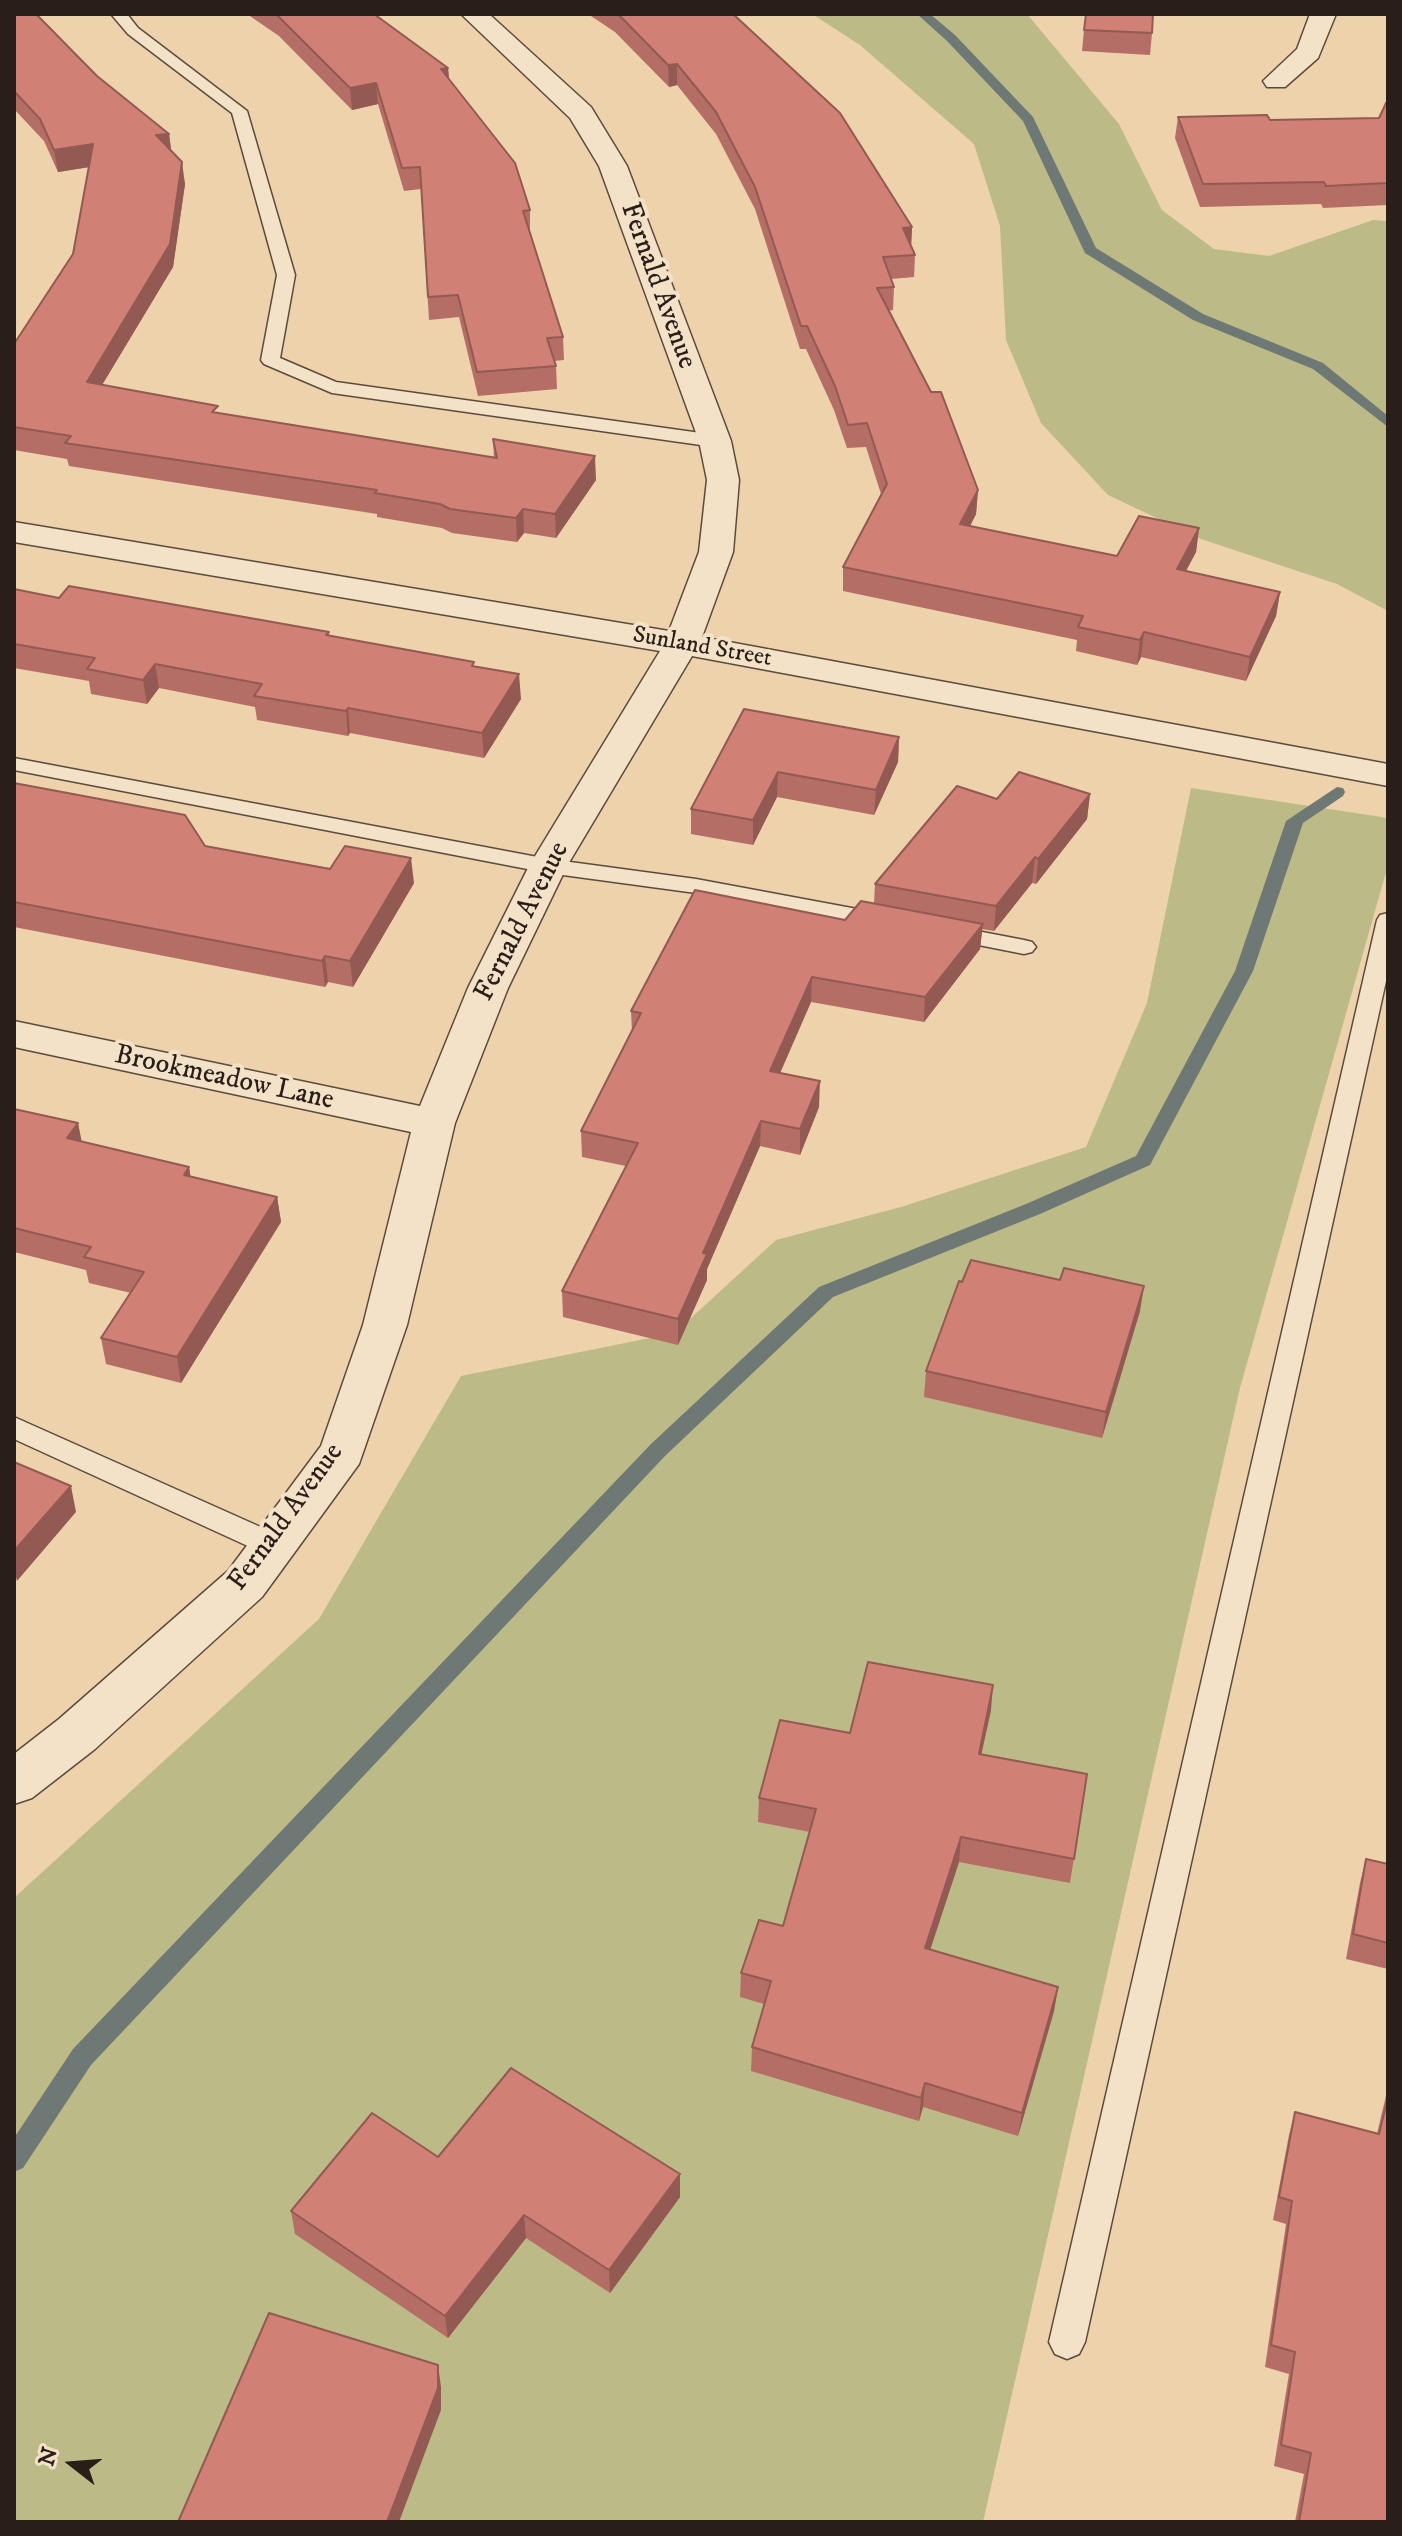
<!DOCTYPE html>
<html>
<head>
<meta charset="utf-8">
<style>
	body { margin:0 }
	#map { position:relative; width:1402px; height:2536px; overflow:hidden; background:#edd2ab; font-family:"IM FELL DW Pica",serif }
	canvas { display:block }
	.frame { position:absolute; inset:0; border:16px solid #2a1e19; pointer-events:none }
	.north { position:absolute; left:32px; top:2424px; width:80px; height:80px; -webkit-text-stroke:6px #f3e2c8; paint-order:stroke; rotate:287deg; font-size:22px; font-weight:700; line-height:32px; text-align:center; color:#2a1e19 }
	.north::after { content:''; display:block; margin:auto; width:28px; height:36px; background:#2a1e19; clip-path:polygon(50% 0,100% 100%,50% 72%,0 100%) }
</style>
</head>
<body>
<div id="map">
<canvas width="1402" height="2536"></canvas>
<div class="frame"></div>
<div class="north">N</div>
</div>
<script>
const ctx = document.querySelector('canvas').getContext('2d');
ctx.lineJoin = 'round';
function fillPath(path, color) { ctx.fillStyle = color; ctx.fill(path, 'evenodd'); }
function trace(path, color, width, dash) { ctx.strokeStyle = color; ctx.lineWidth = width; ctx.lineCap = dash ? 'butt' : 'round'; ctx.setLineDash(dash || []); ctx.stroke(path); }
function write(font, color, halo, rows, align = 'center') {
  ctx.font = font + ' "IM FELL DW Pica",serif'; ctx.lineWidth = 8; ctx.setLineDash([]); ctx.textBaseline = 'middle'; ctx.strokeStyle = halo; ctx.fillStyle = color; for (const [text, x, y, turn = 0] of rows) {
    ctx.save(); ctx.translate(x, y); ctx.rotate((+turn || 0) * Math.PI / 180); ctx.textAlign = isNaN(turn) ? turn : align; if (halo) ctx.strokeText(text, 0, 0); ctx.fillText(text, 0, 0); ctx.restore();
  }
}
fillPath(new Path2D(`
	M 812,14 L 1027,14 L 1119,124 L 1162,210 L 1214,249 L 1269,256 L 1373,220 L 1388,221 L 1388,611 L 1337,584 L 1201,539 L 1108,495 L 1041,423 L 1006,340 L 1000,226 L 974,144 L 860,45 Z
	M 1191,788 L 1388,818 L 1388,865 L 1240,1388 L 983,2522 L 14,2522 L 14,1898 L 319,1619 L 461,1376 L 650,1338 L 691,1318 L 776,1240 L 901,1207 L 1086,1147 L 1147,1003 Z`), '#bcbb87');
fillPath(new Path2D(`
	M 917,14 L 930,14 L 955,35 L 1033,117 L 1096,248 L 1203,314 L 1323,363 L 1388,416 L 1388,427 L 1313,369 L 1193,320 L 1085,253 L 1023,121 L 947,41 Z
	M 1337,787 L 1343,788 L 1345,792 L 1343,796 L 1303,823 L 1253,971 L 1150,1165 L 1040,1214 L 833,1297 L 665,1456 L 91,2065 L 23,2168 L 14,2172 L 14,2138 L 73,2049 L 651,1444 L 819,1287 L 1026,1204 L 1136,1156 L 1235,971 L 1286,821 Z`), '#6e7975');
const lane = new Path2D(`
	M 111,14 L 127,14 L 138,28 L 247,111 L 295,275 L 280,358 L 336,382 L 715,435 L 722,437 L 724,441 L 722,445 L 715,447 L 332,393 L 264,364 L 261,360 L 277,275 L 232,113 L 128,34 Z
	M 14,758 L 548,859 L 696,879 L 884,914 L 892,916 L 895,921 L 892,926 L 884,928 L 696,893 L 548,873 L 14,770 Z
	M 1388,913 L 1388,972 L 1085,2342 L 1079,2354 L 1067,2359 L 1055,2354 L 1049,2342 L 1377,920 L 1380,915 Z
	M 946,925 L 1024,940 L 1032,942 L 1036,947 L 1032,952 L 1024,954 L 938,937 L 934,932 L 938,927 Z
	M 14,1417 L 283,1537 L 287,1545 L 283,1553 L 273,1556 L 263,1553 L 14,1439 Z`);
const street = new Path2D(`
	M 461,14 L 489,14 L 591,107 L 627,166 L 731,441 L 739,480 L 733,552 L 702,637 L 1388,764 L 1388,786 L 692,656 L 567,866 L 508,988 L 455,1123 L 407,1325 L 359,1464 L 262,1597 L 95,1749 L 32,1798 L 14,1804 L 14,1754 L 59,1719 L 228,1571 L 321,1446 L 363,1325 L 411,1132 L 14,1047 L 14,1021 L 420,1106 L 468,988 L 529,866 L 660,651 L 14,542 L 14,522 L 669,631 L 699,552 L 707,480 L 699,441 L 599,166 L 570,118 Z
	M 1310,14 L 1336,14 L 1318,58 L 1285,87 L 1267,87 L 1263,81 L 1297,49 Z`);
trace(lane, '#5b4b3e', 3);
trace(street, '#5b4b3e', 3);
fillPath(lane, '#f3e2c8');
fillPath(street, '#f3e2c8');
fillPath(new Path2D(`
	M 14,14 L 97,76 L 169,134 L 171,151 L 185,184 L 173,267 L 102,385 L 219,414 L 494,458 L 493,439 L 596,480 L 556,538 L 524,533 L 517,542 L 452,533 L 442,528 L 377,517 L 377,514 L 69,466 L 67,459 L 14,450 L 14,344 L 73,254 L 89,167 L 58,172 L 44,141 L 14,109 Z
	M 247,14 L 374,14 L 448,68 L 449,79 L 530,210 L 530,233 L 563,337 L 564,360 L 554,361 L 556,366 L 557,389 L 478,396 L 459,317 L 429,320 L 421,189 L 404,191 L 378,104 L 352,110 L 279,36 Z
	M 588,14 L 733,14 L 912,227 L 911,245 L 915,255 L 914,277 L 891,279 L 894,287 L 893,310 L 888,311 L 978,490 L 976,514 L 970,526 L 1117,556 L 1199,528 L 1196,552 L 1186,571 L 1280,592 L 1276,616 L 1246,681 L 1141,657 L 1137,665 L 1076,651 L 1077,640 L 843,591 L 843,567 L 881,494 L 866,447 L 847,448 L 834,410 L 806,349 L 800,349 L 755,209 L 716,134 L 677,85 L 669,87 L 615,32 Z
	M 1084,30 L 1152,33 L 1150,55 L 1082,51 Z
	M 1388,99 L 1388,205 L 1323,208 L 1321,204 L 1200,207 L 1175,138 L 1178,117 L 1270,120 L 1379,118 Z
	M 14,589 L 59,598 L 329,632 L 329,635 L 474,666 L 521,699 L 484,758 L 350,733 L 348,736 L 257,720 L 255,707 L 159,688 L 147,704 L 91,694 L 89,681 L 14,668 Z
	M 744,709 L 899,737 L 898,762 L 874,815 L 777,797 L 753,845 L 691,834 L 691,809 Z
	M 14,783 L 205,846 L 414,883 L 353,987 L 328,982 L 325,987 L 14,927 Z
	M 1090,794 L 1087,819 L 1036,884 L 1032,883 L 994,931 L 982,929 L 980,949 L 924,1022 L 811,1002 L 780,1073 L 819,1107 L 800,1155 L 760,1146 L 707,1269 L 707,1280 L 678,1345 L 563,1317 L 562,1291 L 626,1166 L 582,1157 L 581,1131 L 632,1032 L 631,1011 L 845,920 L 874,904 L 875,884 L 997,799 Z
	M 14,1109 L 78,1123 L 81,1142 L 189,1167 L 190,1177 L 277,1197 L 281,1222 L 181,1383 L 106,1364 L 101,1338 L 131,1293 L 89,1283 L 86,1270 L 14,1252 Z
	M 1140,1311 L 1102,1438 L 924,1397 L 926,1371 Z
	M 991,1710 L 981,1754 L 1087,1774 L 1070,1883 L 959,1862 L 930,1949 L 1058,1987 L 1054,2011 L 1018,2136 L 923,2107 L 919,2121 L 751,2071 L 752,2047 L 764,2004 L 740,1997 L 741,1973 L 783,1926 L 810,1832 L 758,1822 L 759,1798 L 850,1733 Z
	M 1366,1859 L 1388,1864 L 1388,1969 L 1346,1959 L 1360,1883 Z
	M 1388,2087 L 1388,2522 L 1295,2522 L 1304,2474 L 1274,2466 L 1289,2374 L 1265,2367 L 1286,2224 L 1273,2220 L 1289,2135 L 1295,2112 L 1377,2134 Z
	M 438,2157 L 680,2174 L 680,2197 L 610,2293 L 526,2238 L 448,2338 L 295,2234 L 291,2211 Z`), '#b46e65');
fillPath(new Path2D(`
	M 677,64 L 677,85 L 669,87 L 668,65 Z
	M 448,68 L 450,89 L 441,69 Z
	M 376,83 L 378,104 L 352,110 L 350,88 Z
	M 169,134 L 172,156 L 156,135 Z
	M 93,144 L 96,166 L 58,172 L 54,150 Z
	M 182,162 L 185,184 L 173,267 L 90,405 L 87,382 Z
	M 912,227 L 911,249 L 903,228 Z
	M 595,456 L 596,480 L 556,538 L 555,514 Z
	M 978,490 L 976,514 L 959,548 L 960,524 Z
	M 523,509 L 524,533 L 517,542 L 516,518 Z
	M 1199,528 L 1196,552 L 1174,593 L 1177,569 Z
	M 1280,592 L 1276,616 L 1246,681 L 1250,657 Z
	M 1144,632 L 1141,657 L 1137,665 L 1140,640 Z
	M 155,664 L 159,688 L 147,704 L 143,680 Z
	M 519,674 L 521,699 L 484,758 L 482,733 Z
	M 348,708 L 350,733 L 348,736 L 346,711 Z
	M 899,737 L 898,762 L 874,815 L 876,790 Z
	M 778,772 L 777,797 L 753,845 L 753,820 Z
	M 1090,794 L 1087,819 L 1036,884 L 1038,859 Z
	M 1035,857 L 1032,883 L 994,931 L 996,906 Z
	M 411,858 L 414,883 L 353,987 L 350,961 Z
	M 983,924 L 980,949 L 924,1022 L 925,997 Z
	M 325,956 L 328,982 L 325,987 L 322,961 Z
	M 812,977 L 811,1002 L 770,1096 L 770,1071 Z
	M 820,1081 L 819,1107 L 800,1155 L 800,1129 Z
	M 761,1121 L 760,1146 L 707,1269 L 707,1280 L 678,1345 L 678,1319 L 703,1253 Z
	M 78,1123 L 83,1148 L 67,1138 Z
	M 189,1167 L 193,1192 L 184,1175 Z
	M 277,1197 L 281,1222 L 181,1383 L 177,1357 Z
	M 1144,1286 L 1140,1311 L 1102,1438 L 1106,1412 Z
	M 71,1486 L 76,1512 L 17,1581 L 14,1570 L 14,1551 Z
	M 993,1685 L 991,1710 L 976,1779 L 979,1754 Z
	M 961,1837 L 959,1862 L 923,1972 L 925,1948 Z
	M 1058,1987 L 1054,2011 L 1018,2136 L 1022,2113 Z
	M 925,2083 L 923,2107 L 919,2121 L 921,2098 Z
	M 680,2174 L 680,2197 L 610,2293 L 609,2270 Z
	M 524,2215 L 526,2238 L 448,2338 L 445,2316 Z
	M 438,2365 L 441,2387 L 441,2410 L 399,2522 L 387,2522 Z`), '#925a53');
const building = new Path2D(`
	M 14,14 L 36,14 L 97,76 L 169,134 L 156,135 L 182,162 L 170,244 L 87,382 L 218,406 L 212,412 L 497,458 L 493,439 L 595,456 L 555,514 L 523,509 L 516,518 L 450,509 L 440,504 L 375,493 L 377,490 L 65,443 L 71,436 L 14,427 L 14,344 L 73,254 L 93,144 L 54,150 L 40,119 L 14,91 Z
	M 276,14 L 374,14 L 448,68 L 441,69 L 515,163 L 530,210 L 523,211 L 563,337 L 547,338 L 556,366 L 477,372 L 458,295 L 428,297 L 420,167 L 402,168 L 376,83 L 350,88 Z
	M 618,14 L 733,14 L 840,113 L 912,227 L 903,228 L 915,255 L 883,257 L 894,287 L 877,288 L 931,392 L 941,392 L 978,490 L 960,524 L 1117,556 L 1139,516 L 1199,528 L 1177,569 L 1280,592 L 1250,657 L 1144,632 L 1140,640 L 1078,627 L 1083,616 L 843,567 L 887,484 L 867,423 L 848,425 L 835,386 L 807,326 L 801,326 L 755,187 L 716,112 L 677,64 L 668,65 Z
	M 1086,14 L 1153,14 L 1152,33 L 1084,30 Z
	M 1388,99 L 1388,183 L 1326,186 L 1324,182 L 1203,184 L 1178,117 L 1267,115 L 1270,120 L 1379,118 Z
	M 69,586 L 329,632 L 326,635 L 474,662 L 472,666 L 519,674 L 482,733 L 348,708 L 346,711 L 254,696 L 262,684 L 155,664 L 143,680 L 87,669 L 95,658 L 14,644 L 14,589 L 59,598 Z
	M 744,709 L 899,737 L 876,790 L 778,772 L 753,820 L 691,809 Z
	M 1019,772 L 1090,794 L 1038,859 L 1035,857 L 996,906 L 875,884 L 957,786 L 997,799 Z
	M 14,783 L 185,815 L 205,846 L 330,869 L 345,846 L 411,858 L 350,961 L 325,956 L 322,961 L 14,902 Z
	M 695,890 L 845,920 L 861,901 L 983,924 L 925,997 L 812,977 L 770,1071 L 820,1081 L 800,1129 L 761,1121 L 703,1253 L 707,1254 L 678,1319 L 562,1291 L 638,1143 L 581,1131 L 641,1013 L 631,1011 Z
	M 14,1109 L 78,1123 L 67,1138 L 189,1167 L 184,1175 L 277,1197 L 177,1357 L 101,1338 L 144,1272 L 84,1257 L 91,1247 L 14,1228 Z
	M 971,1260 L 1060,1280 L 1064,1268 L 1144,1286 L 1106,1412 L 926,1371 L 959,1281 L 962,1282 Z
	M 14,1462 L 71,1486 L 14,1551 Z
	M 868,1662 L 993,1685 L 979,1754 L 1087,1774 L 1074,1859 L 961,1837 L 925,1948 L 1058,1987 L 1022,2113 L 925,2083 L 921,2098 L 752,2047 L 771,1981 L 741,1973 L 759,1920 L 783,1926 L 816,1809 L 759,1798 L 780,1720 L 850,1733 Z
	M 1366,1859 L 1388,1864 L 1388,1943 L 1353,1934 Z
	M 511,2068 L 680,2174 L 609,2270 L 524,2215 L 445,2316 L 291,2211 L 372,2113 L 438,2157 Z
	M 1388,2097 L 1388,2522 L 1299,2522 L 1311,2453 L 1281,2445 L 1295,2352 L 1271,2345 L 1292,2201 L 1279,2197 L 1295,2112 L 1379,2134 Z
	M 269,2313 L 438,2365 L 438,2388 L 387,2522 L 178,2522 Z`);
fillPath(building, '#d18076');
trace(building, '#925a53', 2);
write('24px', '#2a1e19', '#f3e2c8', [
	["Sunland Street",702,648,10]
]);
write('28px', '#2a1e19', '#f3e2c8', [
	["Fernald Avenue",657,286,70],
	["Fernald Avenue",523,922,-63],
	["Brookmeadow Lane",224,1079,12],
	["Fernald Avenue",287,1518,-54]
]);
</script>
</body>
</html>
